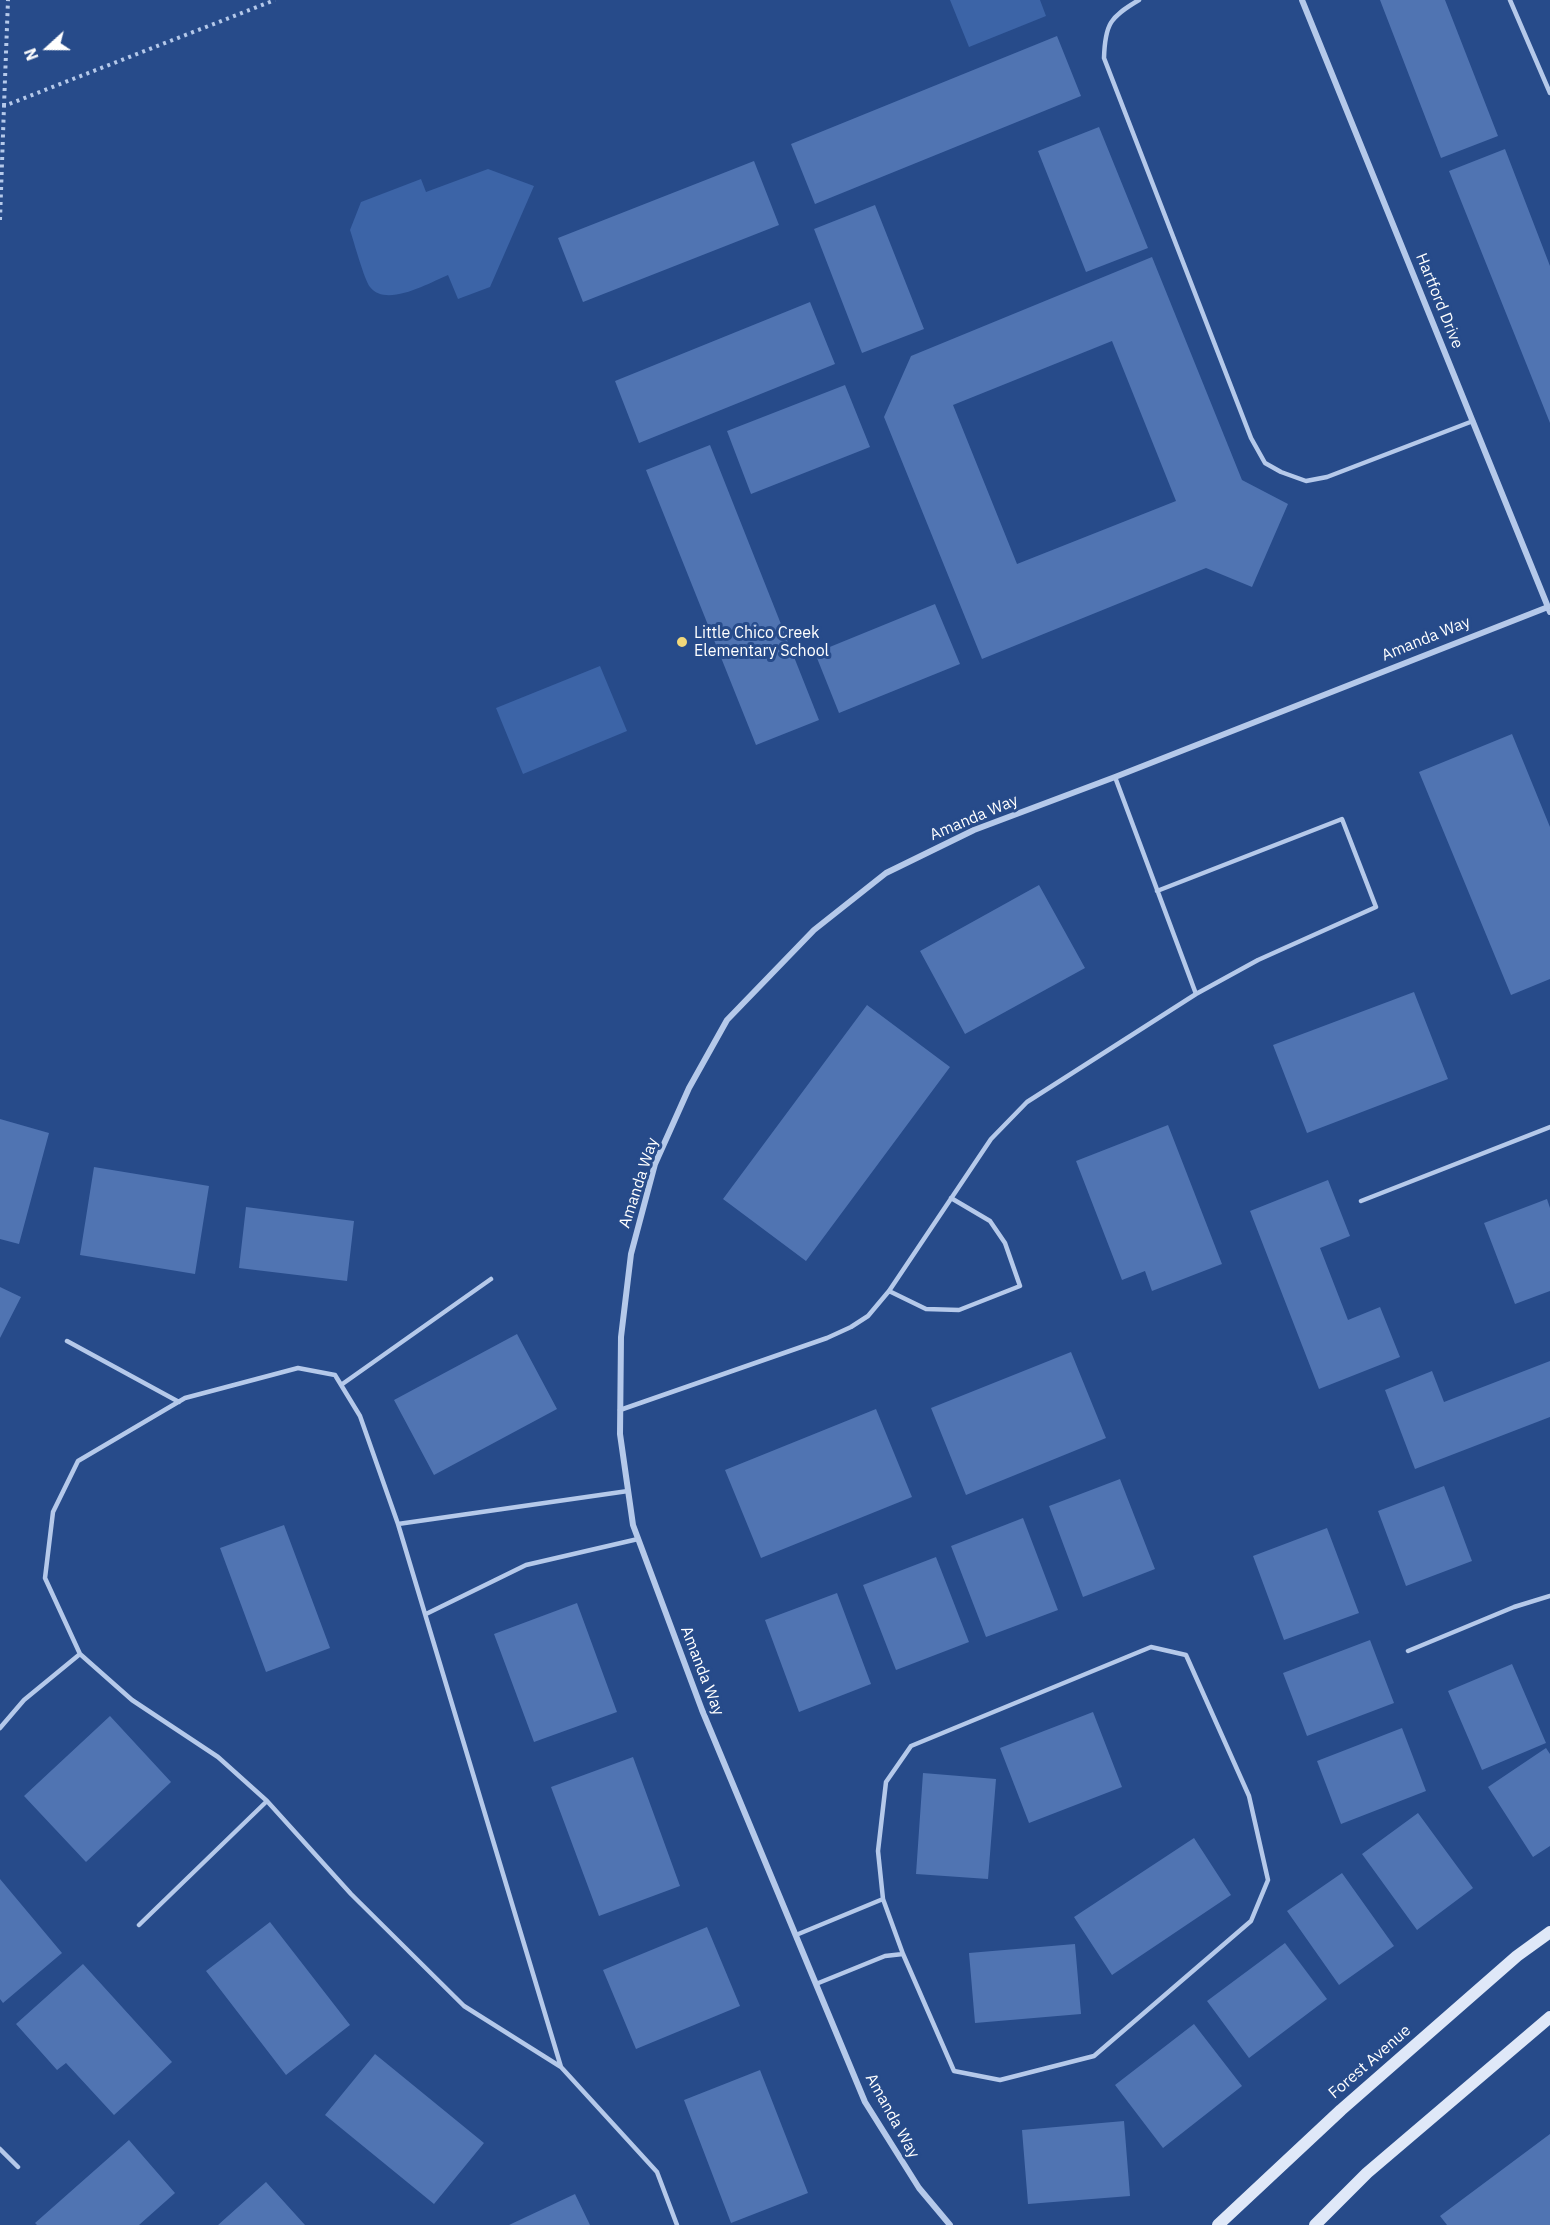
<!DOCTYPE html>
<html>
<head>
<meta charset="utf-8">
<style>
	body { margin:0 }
	#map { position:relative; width:1550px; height:2225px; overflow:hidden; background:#274b8a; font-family:"IBM Plex Sans",sans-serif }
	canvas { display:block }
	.north { position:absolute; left:18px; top:18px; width:60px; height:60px; -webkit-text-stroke:4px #274b8a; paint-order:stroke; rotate:249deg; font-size:16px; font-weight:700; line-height:24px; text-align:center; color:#fff }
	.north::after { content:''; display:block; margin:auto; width:21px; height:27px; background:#fff; clip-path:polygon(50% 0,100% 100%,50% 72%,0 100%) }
</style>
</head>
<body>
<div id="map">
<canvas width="1550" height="2225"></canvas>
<div class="north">N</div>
</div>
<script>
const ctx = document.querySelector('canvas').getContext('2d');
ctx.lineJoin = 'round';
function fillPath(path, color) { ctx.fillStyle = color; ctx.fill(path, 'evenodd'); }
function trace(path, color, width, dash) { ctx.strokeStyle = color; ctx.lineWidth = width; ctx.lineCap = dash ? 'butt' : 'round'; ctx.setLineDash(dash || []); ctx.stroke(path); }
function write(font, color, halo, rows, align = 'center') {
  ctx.font = font + ' "IBM Plex Sans",sans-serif'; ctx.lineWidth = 6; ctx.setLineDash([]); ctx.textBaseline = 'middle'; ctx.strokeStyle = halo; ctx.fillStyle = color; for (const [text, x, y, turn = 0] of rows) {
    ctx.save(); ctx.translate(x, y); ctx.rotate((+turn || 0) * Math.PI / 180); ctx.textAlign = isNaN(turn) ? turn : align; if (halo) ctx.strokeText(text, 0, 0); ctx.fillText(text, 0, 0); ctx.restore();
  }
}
fillPath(new Path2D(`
	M 950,0 L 1040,0 L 1046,16 L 969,47 Z
	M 488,169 L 534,186 L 490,287 L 458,299 L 448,275 C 429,283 386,308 370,287 C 364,279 354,242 350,230 L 361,202 L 421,179 L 426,192 Z
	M 600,666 L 627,731 L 523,774 L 496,708 Z`), '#3c64a7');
fillPath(new Path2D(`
	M 1380,0 L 1445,0 L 1498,136 L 1441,158 Z
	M 1057,36 L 1081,96 L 815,204 L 791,144 Z
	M 1099,127 L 1148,248 L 1086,272 L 1038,151 Z
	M 1505,149 L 1550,266 L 1550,423 L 1449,171 Z
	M 754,161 L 779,225 L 583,302 L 558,238 Z
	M 875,205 L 924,329 L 862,353 L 814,229 Z
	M 1152,257 L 1242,480 L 1288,504 L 1252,587 L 1206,568 L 982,659 L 884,417 L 911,356 ZM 1112,341 L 1176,501 L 1017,564 L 953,405 Z
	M 810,302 L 835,364 L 639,443 L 615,381 Z
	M 845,385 L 870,447 L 751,494 L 727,431 Z
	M 710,445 L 819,720 L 756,745 L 646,470 Z
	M 935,604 L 960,664 L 839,713 L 815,653 Z
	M 1512,734 L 1550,827 L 1550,979 L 1511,995 L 1419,772 Z
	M 1039,885 L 1085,968 L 965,1034 L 920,951 Z
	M 1414,992 L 1448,1079 L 1307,1133 L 1273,1045 Z
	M 867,1005 L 950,1067 L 806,1261 L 723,1199 Z
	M 0,1119 L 49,1133 L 19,1244 L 0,1239 Z
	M 1168,1125 L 1222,1264 L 1152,1291 L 1145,1271 L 1122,1280 L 1076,1161 Z
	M 94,1167 L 209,1186 L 195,1274 L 80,1255 Z
	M 1328,1180 L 1350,1236 L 1320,1248 L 1348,1320 L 1380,1307 L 1400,1357 L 1319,1389 L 1250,1211 Z
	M 1547,1199 L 1550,1208 L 1550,1291 L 1515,1304 L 1484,1223 Z
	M 246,1207 L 354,1221 L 347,1281 L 239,1268 Z
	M 0,1287 L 21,1297 L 0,1338 Z
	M 517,1334 L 557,1409 L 434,1475 L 394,1400 Z
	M 1071,1352 L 1106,1438 L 966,1495 L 931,1408 Z
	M 1550,1361 L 1550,1417 L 1415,1469 L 1385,1390 L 1432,1371 L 1444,1402 Z
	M 876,1409 L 912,1497 L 761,1558 L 725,1470 Z
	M 1120,1479 L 1155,1569 L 1083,1597 L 1049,1506 Z
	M 1444,1486 L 1472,1561 L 1406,1586 L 1378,1511 Z
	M 1023,1518 L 1058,1610 L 986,1637 L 951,1546 Z
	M 284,1525 L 330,1648 L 266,1672 L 220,1548 Z
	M 1327,1528 L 1359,1613 L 1284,1640 L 1253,1556 Z
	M 936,1557 L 969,1642 L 896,1670 L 863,1585 Z
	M 837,1593 L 871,1684 L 799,1712 L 765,1620 Z
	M 577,1603 L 617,1712 L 534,1742 L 494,1634 Z
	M 1370,1640 L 1394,1703 L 1307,1736 L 1283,1673 Z
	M 1512,1664 L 1546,1743 L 1482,1770 L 1448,1691 Z
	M 1093,1712 L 1122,1787 L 1029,1823 L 1000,1748 Z
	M 110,1716 L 171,1782 L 86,1862 L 24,1796 Z
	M 1402,1728 L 1426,1791 L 1341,1824 L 1317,1761 Z
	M 1546,1748 L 1550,1754 L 1550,1846 L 1533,1857 L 1488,1787 Z
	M 633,1757 L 680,1886 L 599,1916 L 551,1787 Z
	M 923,1773 L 996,1779 L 988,1879 L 916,1874 Z
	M 1418,1813 L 1473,1888 L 1417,1930 L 1362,1854 Z
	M 1194,1838 L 1231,1895 L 1112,1975 L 1074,1917 Z
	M 1342,1873 L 1394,1946 L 1339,1985 L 1287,1911 Z
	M 0,1879 L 62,1953 L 3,2003 L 0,1999 Z
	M 270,1922 L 350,2025 L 286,2075 L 206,1971 Z
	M 707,1927 L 740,2006 L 636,2049 L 603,1970 Z
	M 1285,1943 L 1327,1999 L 1249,2058 L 1207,2001 Z
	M 1075,1944 L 1081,2014 L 975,2023 L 969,1953 Z
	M 83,1964 L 172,2062 L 114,2115 L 66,2063 L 57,2070 L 16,2024 Z
	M 1194,2024 L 1242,2086 L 1163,2148 L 1115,2085 Z
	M 375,2054 L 484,2143 L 434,2204 L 325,2115 Z
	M 760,2070 L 808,2193 L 731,2223 L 684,2100 Z
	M 1124,2121 L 1130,2196 L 1028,2204 L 1022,2130 Z
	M 1550,2134 L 1550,2225 L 1447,2225 L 1440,2216 Z
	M 129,2140 L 175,2193 L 139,2225 L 37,2225 L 35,2223 Z
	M 266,2182 L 305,2225 L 218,2225 Z
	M 575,2194 L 590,2225 L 509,2225 Z`), '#5074b2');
trace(new Path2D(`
	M 4,106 L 8,0
	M 0,220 L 4,106 L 275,0`), '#b5c9ea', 4, [3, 4.5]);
trace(new Path2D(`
	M 1139,0 C 1110,17 1105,24 1104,58 L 1251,438 L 1265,463 L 1281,472 L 1306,481 L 1327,477 L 1473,421
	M 1510,0 L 1550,93
	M 1115,777 L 1196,994
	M 1361,1201 L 1550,1127
	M 889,1291 L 926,1309 L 959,1310 L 1020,1286 L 1005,1243 L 990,1221 L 951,1198
	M 67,1341 L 179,1402
	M 341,1385 L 491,1279
	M 620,1410 L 827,1338 L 851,1327 L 868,1316 L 889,1291 L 991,1139 L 1027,1102 L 1196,994 L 1258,960 L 1376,907 L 1342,819 L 1157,891
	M 398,1524 L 628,1491
	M 426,1614 L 526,1565 L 638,1539
	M 1151,1647 L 1186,1655 L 1249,1796 L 1268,1880 L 1251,1921 L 1094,2056 L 1000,2080 L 954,2071 L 903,1954 L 883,1899 L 878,1851 L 886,1782 L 911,1746 Z
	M 1408,1651 L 1514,1607 L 1550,1596
	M 0,1728 L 24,1700 L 80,1654
	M 139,1925 L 267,1801
	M 796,1935 L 883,1899
	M 816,1984 L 885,1956 L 903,1954
	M 561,2067 L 464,2006 L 351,1894 L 267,1801 L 218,1757 L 132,1700 L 80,1654 L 45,1578 L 53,1512 L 78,1461 L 185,1398 L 298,1368 L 335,1375 L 360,1416 L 398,1524 L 561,2067 L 657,2172 L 677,2225
	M 0,2149 L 18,2167`), '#b5c9ea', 4.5);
trace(new Path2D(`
	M 1302,0 L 1550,612
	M 950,2225 L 919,2188 L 865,2102 L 702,1710 L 633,1525 L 620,1434 L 621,1337 L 631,1254 L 655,1164 L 689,1088 L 727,1020 L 814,930 L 886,873 L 974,830 L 1115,777 L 1548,607`), '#b5c9ea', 6);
trace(new Path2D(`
	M 1218,2225 L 1341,2110 L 1517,1956 L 1550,1932
	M 1315,2225 L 1367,2173 L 1550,2017`), '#dfe8f8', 12);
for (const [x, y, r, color] of [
	[682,642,6,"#f2d87a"]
]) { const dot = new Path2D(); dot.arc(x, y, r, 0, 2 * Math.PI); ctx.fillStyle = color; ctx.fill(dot); trace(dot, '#274b8a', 2); }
write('16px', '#fff', '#274b8a', [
	["Hartford Drive",1439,301,68],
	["Amanda Way",1426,639,-22],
	["Amanda Way",974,818,-23],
	["Amanda Way",639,1183,-72],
	["Amanda Way",702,1671,69],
	["Forest Avenue",1370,2062,-41],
	["Amanda Way",892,2116,61]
]);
write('16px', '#fff', '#274b8a', [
	["Little Chico Creek",694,633],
	["Elementary School",694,651]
], 'left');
</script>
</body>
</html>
